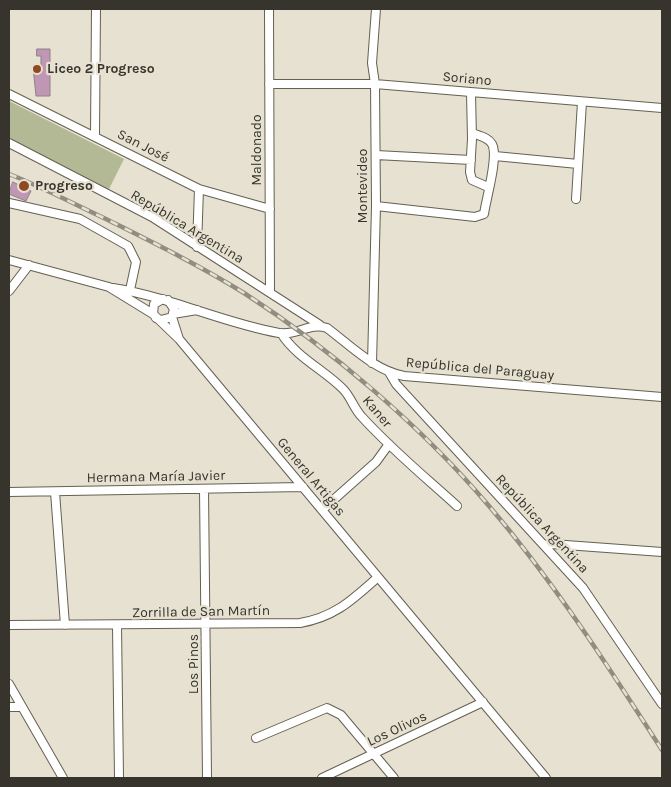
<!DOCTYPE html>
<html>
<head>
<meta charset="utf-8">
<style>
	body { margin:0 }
	#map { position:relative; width:671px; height:787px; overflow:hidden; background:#e6e1d0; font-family:Karla,sans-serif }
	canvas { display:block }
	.frame { position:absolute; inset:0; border:10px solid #36342d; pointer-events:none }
</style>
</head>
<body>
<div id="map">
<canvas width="671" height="787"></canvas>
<div class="frame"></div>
</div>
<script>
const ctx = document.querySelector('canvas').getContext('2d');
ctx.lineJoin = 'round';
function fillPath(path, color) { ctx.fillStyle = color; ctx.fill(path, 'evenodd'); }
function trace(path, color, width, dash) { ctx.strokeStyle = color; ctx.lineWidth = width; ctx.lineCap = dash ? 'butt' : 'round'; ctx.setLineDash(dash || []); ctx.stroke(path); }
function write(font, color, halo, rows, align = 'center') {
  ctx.font = font + ' Karla,sans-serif'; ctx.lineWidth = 4.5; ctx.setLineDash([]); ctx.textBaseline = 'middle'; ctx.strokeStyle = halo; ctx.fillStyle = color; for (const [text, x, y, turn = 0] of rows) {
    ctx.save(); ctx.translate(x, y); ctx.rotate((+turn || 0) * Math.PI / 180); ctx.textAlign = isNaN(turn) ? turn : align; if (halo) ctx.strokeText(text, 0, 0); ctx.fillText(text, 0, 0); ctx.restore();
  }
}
fillPath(new Path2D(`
	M 9,101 L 124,159 L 108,191 L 9,138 Z`), '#b3b995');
const building = new Path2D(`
	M 37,49 L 50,49 L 50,96 L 36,96 L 33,67 L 41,67 L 41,56 L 37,56 Z
	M 13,182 L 31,191 L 26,201 L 9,194 Z`);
fillPath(building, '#bf97b4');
trace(building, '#8e808a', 1);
const minor = new Path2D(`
	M 269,9 L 270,292
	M 269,84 L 375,84 L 662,108
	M 471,93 L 472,139 L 470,172 L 472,180 L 488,187
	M 9,94 L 199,189 L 270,209
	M 95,135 L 96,9
	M 9,143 L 152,217 L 320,325
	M 376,155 L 471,160
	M 495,156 L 578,164
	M 576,199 L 582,102
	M 9,203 L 80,219 L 128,246 L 136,262 L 130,290
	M 376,206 L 475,217 L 484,214 C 486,199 499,156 492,144 C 488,137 479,136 472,133
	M 197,247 L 199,189
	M 9,260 L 109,287 L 153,314 L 179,339 L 546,778
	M 113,288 C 170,297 223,323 279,333 C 297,336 310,322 327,328 C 351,346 374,370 404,376 L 662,397
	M 9,291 L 29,265
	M 153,314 L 154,304 L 163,299
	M 173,314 L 197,310
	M 172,317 L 179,339
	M 156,318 L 161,320 L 172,317 L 174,309 L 168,300
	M 281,333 C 297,358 323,369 343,389 C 351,397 354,409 362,417 C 391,449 425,477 457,506
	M 372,363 L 376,206 L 375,84 L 372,63 L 376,9
	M 389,372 L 396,384 L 583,588 L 662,704
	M 204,489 L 207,778
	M 9,492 L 303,487
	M 55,492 L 65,625
	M 322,510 L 376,462 L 389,444
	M 544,545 L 552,544 L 662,552
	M 9,625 L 300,623 C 335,617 352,600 378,577
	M 117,625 L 119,778
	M 9,684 L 63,778
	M 9,707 L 22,707
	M 256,738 L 327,708 L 341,715 L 394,778
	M 322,778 L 483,702`);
trace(minor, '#656052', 10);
trace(minor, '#fff', 8);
const rail = new Path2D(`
	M 9,174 C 42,187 74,204 106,219 C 152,242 199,265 244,293 C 331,349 422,427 489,506 C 554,582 608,666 662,750`);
trace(rail, '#918d81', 4.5);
trace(rail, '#e6e1d0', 2.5, [8]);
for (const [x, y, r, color] of [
	[37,69,5,"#904a23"],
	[24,186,6,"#904a23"]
]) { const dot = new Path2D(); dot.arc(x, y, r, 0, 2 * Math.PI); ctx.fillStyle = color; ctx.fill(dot); trace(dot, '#e6e1d0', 2); }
write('bold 14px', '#36342d', '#e6e1d0', [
	["Liceo 2 Progreso",47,69],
	["Progreso",35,186]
], 'left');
write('14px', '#36342d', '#e6e1d0', [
	["Soriano",467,79,5],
	["San José",143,146,27],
	["Maldonado",257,150,-90],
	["Montevideo",363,186,-90],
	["República Argentina",187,227,31],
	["República del Paraguay",480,369,5],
	["Kaner",377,412,50],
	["Hermana María Javier",156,477,-1],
	["General Artigas",311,477,50],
	["República Argentina",542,524,47],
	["Zorrilla de San Martín",201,612,-1],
	["Los Pinos",194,664,-90],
	["Los Olivos",397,729,-25]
]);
</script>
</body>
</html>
